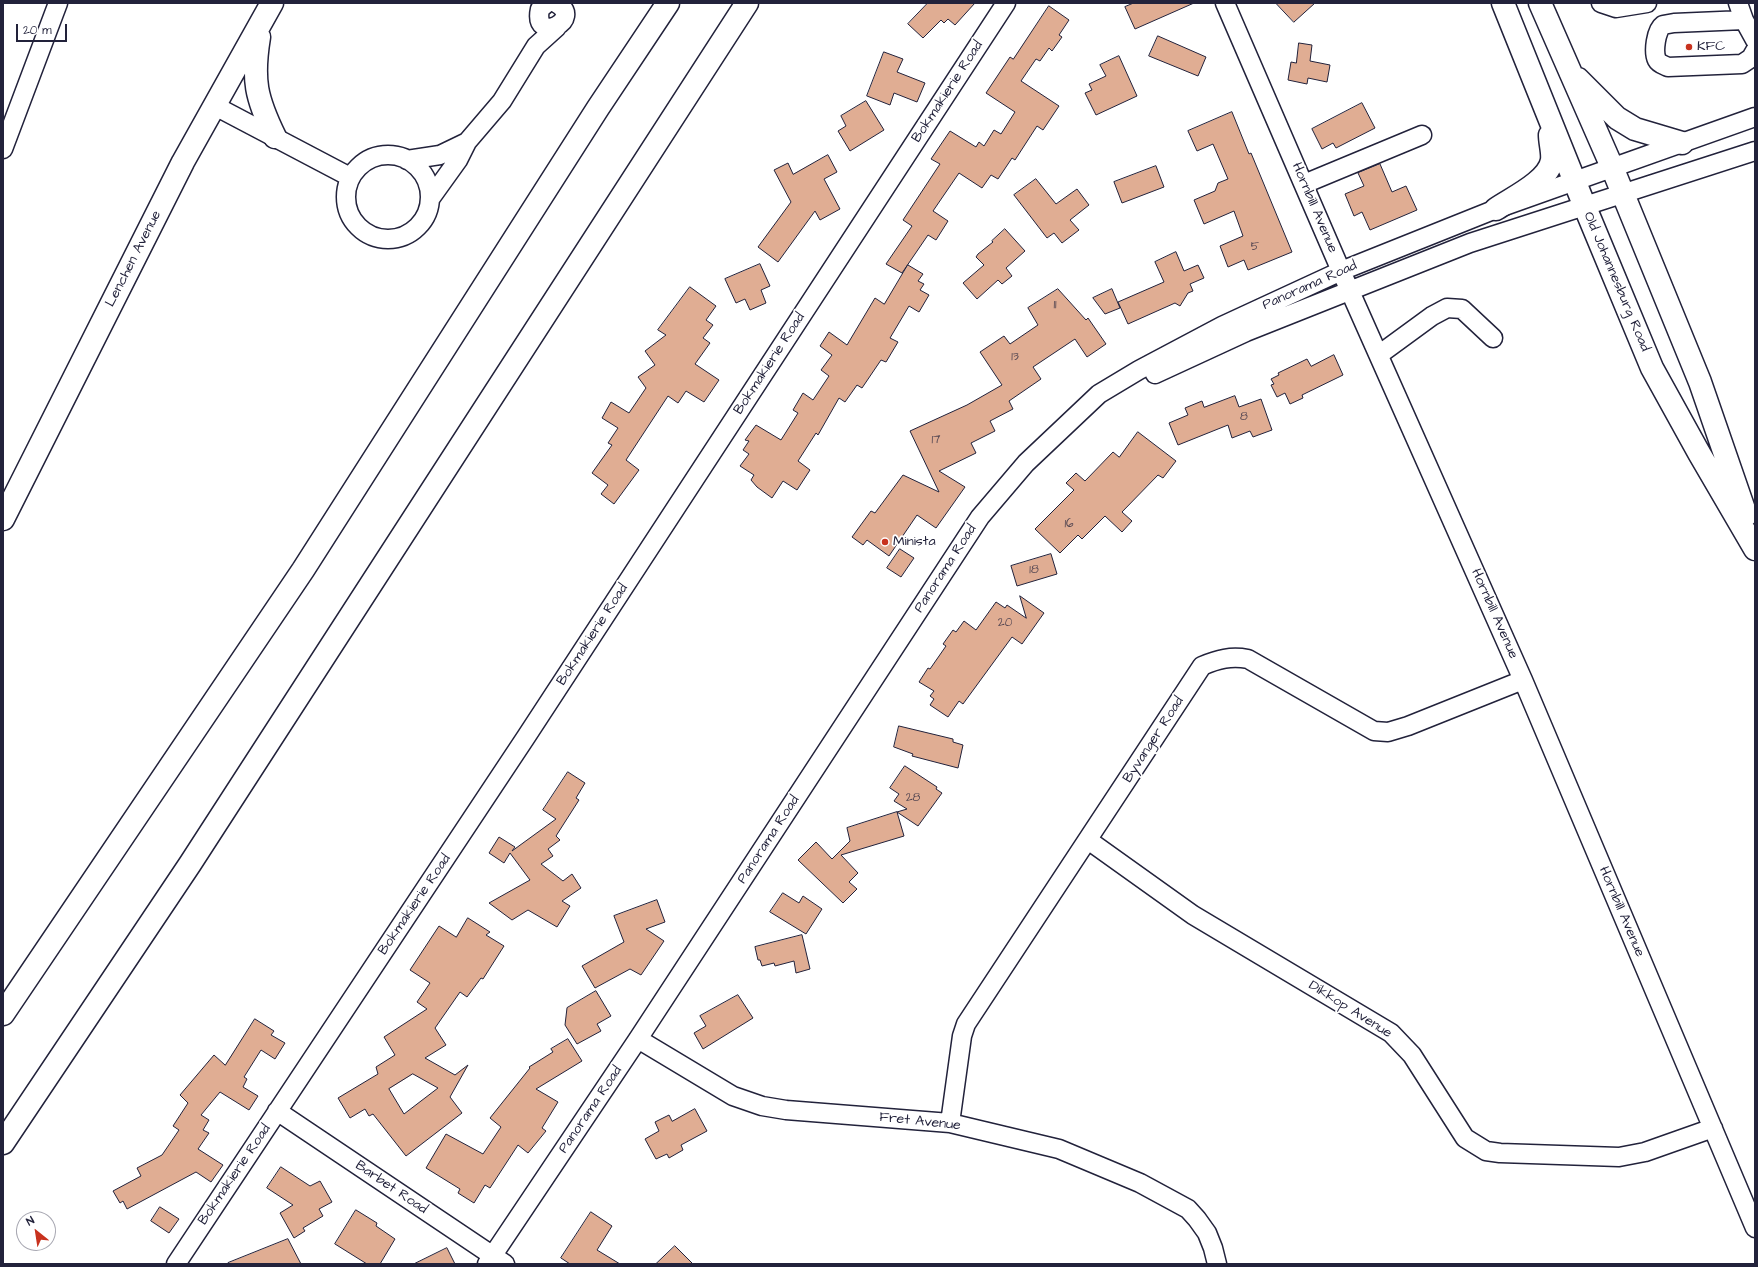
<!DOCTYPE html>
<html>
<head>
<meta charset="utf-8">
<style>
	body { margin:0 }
	#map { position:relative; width:1758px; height:1267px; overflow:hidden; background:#fff; font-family:"Architects Daughter",sans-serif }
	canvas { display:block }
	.frame { position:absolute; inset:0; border:4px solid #22223b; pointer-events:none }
	.north { position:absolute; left:16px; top:1211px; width:40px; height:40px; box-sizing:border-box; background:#fff; border:1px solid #a7a7b1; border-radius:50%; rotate:330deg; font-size:11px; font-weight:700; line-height:16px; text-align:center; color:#22223b }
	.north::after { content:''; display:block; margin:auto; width:14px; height:18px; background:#c8321e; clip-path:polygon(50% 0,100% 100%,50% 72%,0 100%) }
	.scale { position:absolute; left:16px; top:24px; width:51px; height:18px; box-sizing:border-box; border:2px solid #22223b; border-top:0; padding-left:5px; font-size:12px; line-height:14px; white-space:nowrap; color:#22223b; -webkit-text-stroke:3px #fff; paint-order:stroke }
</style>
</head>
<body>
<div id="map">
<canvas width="1758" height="1267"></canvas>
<div class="frame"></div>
<div class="north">N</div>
<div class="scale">20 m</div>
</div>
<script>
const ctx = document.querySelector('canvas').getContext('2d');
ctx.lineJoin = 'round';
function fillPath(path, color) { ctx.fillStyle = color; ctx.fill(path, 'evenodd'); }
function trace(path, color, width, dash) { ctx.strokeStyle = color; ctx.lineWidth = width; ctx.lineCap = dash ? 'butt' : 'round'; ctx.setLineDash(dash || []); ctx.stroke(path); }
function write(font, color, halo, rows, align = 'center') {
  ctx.font = font + ' "Architects Daughter",sans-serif'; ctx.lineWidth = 3.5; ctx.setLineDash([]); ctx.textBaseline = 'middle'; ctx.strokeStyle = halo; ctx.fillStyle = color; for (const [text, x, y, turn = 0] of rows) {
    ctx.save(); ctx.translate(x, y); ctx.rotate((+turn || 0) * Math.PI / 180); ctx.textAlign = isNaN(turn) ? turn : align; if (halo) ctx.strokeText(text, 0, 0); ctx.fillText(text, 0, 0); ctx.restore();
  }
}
const building = new Path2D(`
	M 928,3 L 975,3 L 955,25 L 948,19 L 944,23 L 941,20 L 923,38 L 908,24 Z
	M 1134,3 L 1194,3 L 1135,29 L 1125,7 Z
	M 1276,3 L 1315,3 L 1294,22 Z
	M 1049,6 L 1069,20 L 1059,35 L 1062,37 L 1052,51 L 1049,48 L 1040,61 L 1036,59 L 1021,81 L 1059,106 L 1043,130 L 1037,126 L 1015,160 L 1012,158 L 998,179 L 991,175 L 982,188 L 959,173 L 933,211 L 948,221 L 936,240 L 928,235 L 902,273 L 886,264 L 912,226 L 903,220 L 940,164 L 931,159 L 950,131 L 976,147 L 979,142 L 984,146 L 994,130 L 1001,134 L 1015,112 L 986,93 L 1010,57 L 1013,59 Z
	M 1158,36 L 1206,57 L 1198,76 L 1149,56 Z
	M 1299,43 L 1312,45 L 1310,61 L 1330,65 L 1327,82 L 1308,78 L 1307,84 L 1288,80 L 1291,62 L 1296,63 Z
	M 884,52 L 903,59 L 897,72 L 925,83 L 917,102 L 894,93 L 890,105 L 867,96 Z
	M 1119,56 L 1137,96 L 1096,115 L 1085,93 L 1092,90 L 1089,84 L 1106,76 L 1100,65 Z
	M 866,101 L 884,130 L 850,151 L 838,131 L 846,126 L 841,116 Z
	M 1362,103 L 1375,128 L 1336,148 L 1333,143 L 1322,149 L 1312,129 Z
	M 1232,112 L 1249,154 L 1251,153 L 1292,252 L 1248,270 L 1244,260 L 1228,267 L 1220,246 L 1243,236 L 1234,211 L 1204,224 L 1194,200 L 1215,191 L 1218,183 L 1228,179 L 1213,144 L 1197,151 L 1188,131 Z
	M 828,155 L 837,172 L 824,179 L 840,209 L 820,220 L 815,211 L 778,262 L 758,247 L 791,202 L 774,170 L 788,163 L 793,174 Z
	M 1380,164 L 1392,192 L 1406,186 L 1417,210 L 1370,230 L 1362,212 L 1354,216 L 1345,194 L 1364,186 L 1358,173 Z
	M 1156,166 L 1164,187 L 1122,203 L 1114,182 Z
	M 1036,179 L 1056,204 L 1077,189 L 1089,205 L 1070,220 L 1079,230 L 1062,243 L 1054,233 L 1047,238 L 1014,195 Z
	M 1005,229 L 1025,251 L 1006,268 L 1012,276 L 1002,284 L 998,280 L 977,299 L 963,283 L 984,265 L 976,257 L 978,254 L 993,242 L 992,241 Z
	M 1176,252 L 1184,271 L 1198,265 L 1204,278 L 1190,284 L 1193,291 L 1188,293 L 1180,306 L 1175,303 L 1128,324 L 1118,302 L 1164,282 L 1155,262 Z
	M 760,264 L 770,286 L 761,290 L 766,303 L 750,310 L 745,299 L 736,303 L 725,279 Z
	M 908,265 L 923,274 L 918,281 L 924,284 L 920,290 L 929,295 L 919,312 L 909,306 L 890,338 L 898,342 L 886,362 L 881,360 L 862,388 L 857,385 L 845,402 L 839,398 L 818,435 L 816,433 L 798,461 L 810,470 L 797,490 L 783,481 L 772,498 L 757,487 L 751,480 L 754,475 L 740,466 L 749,454 L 743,450 L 749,441 L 745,440 L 756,425 L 781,440 L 798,413 L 793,410 L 803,393 L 813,400 L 829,376 L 821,370 L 832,355 L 820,346 L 829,332 L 847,345 L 875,298 L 884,304 Z
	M 690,287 L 716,306 L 706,320 L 713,325 L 703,338 L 710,343 L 695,364 L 719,380 L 704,402 L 686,391 L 678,403 L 668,396 L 626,460 L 639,470 L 614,504 L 601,494 L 608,485 L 592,473 L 612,445 L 608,443 L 618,428 L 602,418 L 611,402 L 629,413 L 646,388 L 638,377 L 655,365 L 645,351 L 666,335 L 658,330 Z
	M 1058,289 L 1086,320 L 1088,318 L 1106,344 L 1087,357 L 1075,339 L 1033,367 L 1041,379 L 1009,401 L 1013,409 L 990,421 L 995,431 L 971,443 L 976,453 L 939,471 L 965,487 L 936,528 L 917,515 L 889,556 L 867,540 L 863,545 L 852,537 L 871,511 L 875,513 L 903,475 L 939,492 L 910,431 L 967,405 L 1002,385 L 980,352 L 1004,336 L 1010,344 L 1038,325 L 1028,308 Z
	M 1112,289 L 1120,308 L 1105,314 L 1093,298 Z
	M 1334,355 L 1343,375 L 1302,395 L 1303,398 L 1290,404 L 1285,393 L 1277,397 L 1271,385 L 1274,384 L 1271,379 L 1279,375 L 1278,373 L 1307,359 L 1311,366 Z
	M 1235,396 L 1239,407 L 1261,399 L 1272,430 L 1253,437 L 1250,431 L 1232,438 L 1228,425 L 1178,445 L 1169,423 L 1188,415 L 1185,408 L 1202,401 L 1204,407 Z
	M 1138,432 L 1176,461 L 1163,478 L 1158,475 L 1122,512 L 1132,521 L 1122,532 L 1105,516 L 1082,539 L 1078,535 L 1060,553 L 1035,529 L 1074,490 L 1066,483 L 1076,473 L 1085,481 L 1113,452 L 1119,457 Z
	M 900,549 L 914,558 L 901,577 L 887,568 Z
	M 1051,554 L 1057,574 L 1017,586 L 1011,566 Z
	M 1020,596 L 1044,613 L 1022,644 L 1012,637 L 963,704 L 959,701 L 948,717 L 930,705 L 934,699 L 930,696 L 934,691 L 919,682 L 928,668 L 930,669 L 946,646 L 943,644 L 953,630 L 956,632 L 964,621 L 976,630 L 996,602 L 1005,608 L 1007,605 L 1026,618 Z
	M 899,726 L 953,739 L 953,742 L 963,745 L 958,768 L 912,756 L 913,754 L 894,747 Z
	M 905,766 L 937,787 L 936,789 L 942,793 L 918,826 L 897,812 L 907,809 L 894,801 L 899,794 L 890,788 Z
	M 568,772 L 585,783 L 576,798 L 579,800 L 556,836 L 560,840 L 548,849 L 553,856 L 541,864 L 563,881 L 572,874 L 581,888 L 562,901 L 570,906 L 557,927 L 528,910 L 512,920 L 489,903 L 530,880 L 510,853 L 504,863 L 489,853 L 499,837 L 515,847 L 512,851 L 556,819 L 543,810 Z
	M 897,812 L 904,836 L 841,855 L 858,873 L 849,882 L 857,889 L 843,903 L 798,860 L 816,842 L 832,859 L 850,841 L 847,828 Z
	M 783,893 L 799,903 L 803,896 L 822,909 L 806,934 L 770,912 Z
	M 657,900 L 665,922 L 646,929 L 664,941 L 641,975 L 630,969 L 595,988 L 582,966 L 624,942 L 614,916 Z
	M 468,918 L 490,932 L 486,935 L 504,946 L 483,979 L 481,978 L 467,997 L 460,992 L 435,1028 L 446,1045 L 425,1058 L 455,1075 L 468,1065 L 450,1097 L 462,1113 L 406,1156 L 373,1114 L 369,1116 L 365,1109 L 350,1118 L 338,1098 L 378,1074 L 376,1067 L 395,1055 L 384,1037 L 427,1009 L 417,1002 L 430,983 L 410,970 L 439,926 L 456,937 ZM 413,1074 L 438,1088 L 404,1114 L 389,1089 Z
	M 802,935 L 810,969 L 796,973 L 794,961 L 775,966 L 774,963 L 762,966 L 760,960 L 758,960 L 755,947 Z
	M 596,991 L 611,1016 L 597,1024 L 601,1031 L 577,1044 L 565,1025 L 567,1008 Z
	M 738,995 L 753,1018 L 703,1049 L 694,1033 L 706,1026 L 700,1016 Z
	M 255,1019 L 274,1031 L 271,1035 L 285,1043 L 275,1059 L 261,1050 L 244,1077 L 247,1079 L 243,1087 L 258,1096 L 249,1110 L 220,1092 L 201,1115 L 209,1120 L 203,1130 L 209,1133 L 198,1149 L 223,1165 L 211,1182 L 196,1172 L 127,1209 L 123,1201 L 120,1203 L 113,1191 L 141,1176 L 137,1168 L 162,1155 L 179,1130 L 173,1126 L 188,1103 L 180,1095 L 214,1055 L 225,1065 Z
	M 568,1039 L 582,1061 L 536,1089 L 558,1102 L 542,1128 L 546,1131 L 528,1153 L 518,1145 L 490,1188 L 485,1185 L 474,1203 L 458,1193 L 460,1189 L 426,1168 L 446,1134 L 483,1154 L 501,1127 L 490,1118 L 530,1068 L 529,1067 L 553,1052 L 551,1049 Z
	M 695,1109 L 707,1131 L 681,1145 L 683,1150 L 669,1158 L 667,1154 L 656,1159 L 645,1139 L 659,1131 L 655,1122 L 669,1115 L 672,1121 Z
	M 281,1167 L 310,1186 L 320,1181 L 332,1202 L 319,1209 L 323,1216 L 303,1228 L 305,1231 L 294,1238 L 280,1213 L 293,1205 L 267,1188 Z
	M 160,1207 L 179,1219 L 169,1233 L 151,1221 Z
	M 356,1210 L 377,1223 L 376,1226 L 395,1239 L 380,1264 L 367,1264 L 335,1244 Z
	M 591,1212 L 612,1226 L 597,1250 L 620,1264 L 570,1264 L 561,1258 Z
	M 288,1239 L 301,1264 L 228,1264 L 228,1263 Z
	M 675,1246 L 693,1264 L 656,1264 Z
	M 447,1248 L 455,1264 L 414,1264 Z`);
fillPath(building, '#e0ad93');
trace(building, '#22223b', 1);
const minor = new Path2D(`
	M 547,3 L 540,9 C 532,46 586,19 556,3
	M 1225,3 L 1341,271 L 1523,680 L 1755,1228
	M 1601,3 L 1616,8 L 1647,3
	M 1738,3 L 1744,20 L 1755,40
	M 1744,20 L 1674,23 L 1663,25 C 1656,30 1653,52 1657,60 C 1659,64 1664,65 1668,67 L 1742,64 L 1751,58 L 1755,51
	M 215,106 L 350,177
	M 3,149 L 58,3
	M346 197a42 42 0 1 1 84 0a42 42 0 1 1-84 0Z
	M 407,160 L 440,155 L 467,142
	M 1304,184 L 1422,135
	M 430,199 L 458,160 L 467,142 L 502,101 L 536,46 L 557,27
	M 1380,354 L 1432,316 L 1447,308 L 1462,309 L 1493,338
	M 1155,374 L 1246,332 L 1470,243 L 1755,151
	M 1088,840 L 1193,915 L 1391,1033 L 1412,1055 L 1465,1138 L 1486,1151 L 1500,1153 L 1619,1157 L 1645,1152 L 1713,1128
	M 638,1039 L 733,1096 L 762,1106 L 786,1110 L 950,1123 L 1059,1149 L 1140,1183 L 1188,1209 L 1197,1219 L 1207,1233 L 1213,1248 L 1217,1264
	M 277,1111 L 505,1264
	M 950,1123 L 962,1036 L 966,1024 L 1202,666 C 1218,659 1231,656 1248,659 L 1374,731 L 1388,732 L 1408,726 L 1523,680
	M 176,1264 L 526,737 L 1006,3
	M 487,1264 L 638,1039 L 980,517 L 1026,463 L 1099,394 L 1139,370 L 1222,326 L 1341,271 L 1496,209 L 1755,117`);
const major = new Path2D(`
	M 1503,3 L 1585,207 L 1652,368 L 1699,453 L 1755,549
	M 1540,3 L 1612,167 L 1700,382 L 1746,515
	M 259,37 C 252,80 256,98 275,137
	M 1578,79 L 1617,118 L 1635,129 L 1682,143
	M 1496,209 C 1512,198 1549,181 1552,160 C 1553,152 1550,143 1550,135
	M 3,519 L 183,162 L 272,3`);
const highway = new Path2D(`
	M 3,1014 L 303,570 L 598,108 L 668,3
	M 3,1143 L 190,864 L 747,3`);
trace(minor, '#22223b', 21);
trace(major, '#22223b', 25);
trace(highway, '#22223b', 25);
trace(minor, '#fff', 18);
trace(major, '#fff', 22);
trace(highway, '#fff', 22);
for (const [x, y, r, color] of [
	[1689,47,4,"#c8321e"],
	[885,542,4,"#c8321e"]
]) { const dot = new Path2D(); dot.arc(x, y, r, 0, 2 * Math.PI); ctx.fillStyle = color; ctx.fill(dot); trace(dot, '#fff', 1.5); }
write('12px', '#524551', null, [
	["5",1255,247],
	["11",1055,305],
	["13",1015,357],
	["8",1244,417],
	["17",936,440],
	["16",1069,524],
	["18",1034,570],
	["20",1005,623],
	["28",913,798]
]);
write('14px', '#22223b', '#fff', [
	["KFC",1697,47],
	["Minista",893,542]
], 'left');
write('14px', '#22223b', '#fff', [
	["Bokmakierie Road",948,92,-57],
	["Hornbill Avenue",1314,208,67],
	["Lenchen Avenue",134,259,-63],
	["Old Johannesburg Road",1616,282,67],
	["Panorama Road",1310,286,-24],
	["Bokmakierie Road",770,364,-57],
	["Panorama Road",946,569,-57],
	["Hornbill Avenue",1494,614,66],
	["Bokmakierie Road",593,635,-57],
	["Byvanger Road",1154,740,-57],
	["Panorama Road",769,840,-57],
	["Bokmakierie Road",415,905,-56],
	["Hornbill Avenue",1621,912,67],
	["Dikkop Avenue",1350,1010,32],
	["Panorama Road",591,1110,-56],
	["Fret Avenue",920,1122,6],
	["Bokmakierie Road",235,1175,-56],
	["Barbet Road",391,1188,34]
]);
</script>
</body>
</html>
